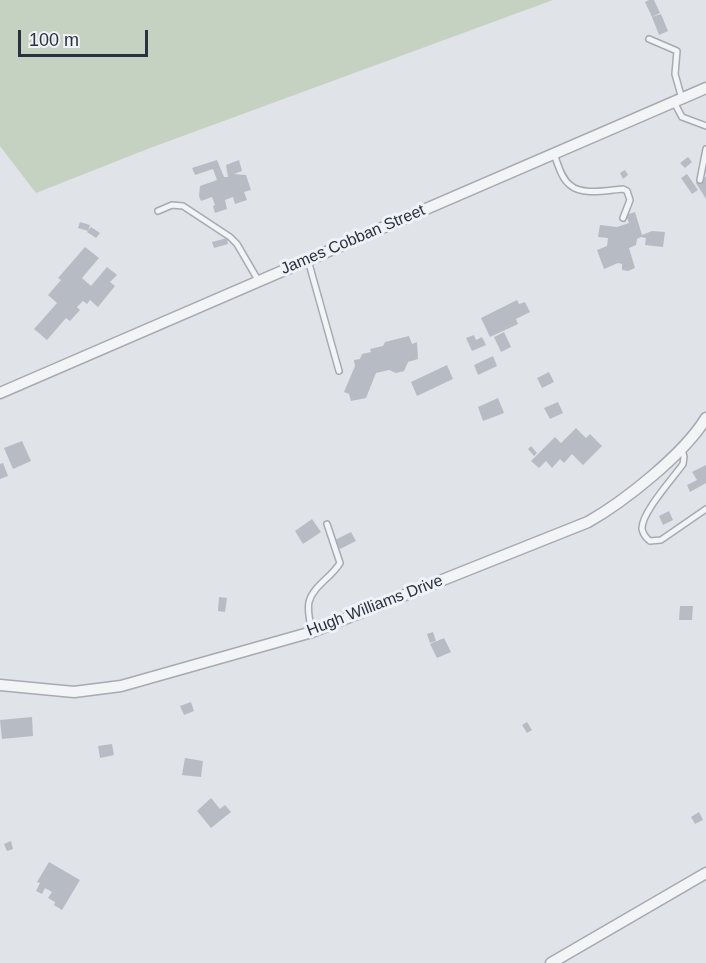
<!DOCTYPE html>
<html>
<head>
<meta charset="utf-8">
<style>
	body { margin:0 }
	#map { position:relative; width:706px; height:963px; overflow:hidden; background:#e0e3e8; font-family:Arial,sans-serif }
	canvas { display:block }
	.scale { position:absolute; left:18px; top:30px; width:130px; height:27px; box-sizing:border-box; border:3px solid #2a313e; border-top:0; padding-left:8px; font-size:18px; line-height:21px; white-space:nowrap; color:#2a313e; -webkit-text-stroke:4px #eff2f6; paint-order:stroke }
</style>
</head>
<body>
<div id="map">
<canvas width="706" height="963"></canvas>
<div class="scale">100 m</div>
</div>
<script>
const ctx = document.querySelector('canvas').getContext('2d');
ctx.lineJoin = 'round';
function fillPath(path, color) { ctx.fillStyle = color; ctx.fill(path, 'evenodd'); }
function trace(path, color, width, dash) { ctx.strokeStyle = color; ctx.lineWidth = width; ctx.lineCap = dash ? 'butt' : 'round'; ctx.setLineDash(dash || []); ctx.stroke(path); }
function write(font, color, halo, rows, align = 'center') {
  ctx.font = font + ' Arial,sans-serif'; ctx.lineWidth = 6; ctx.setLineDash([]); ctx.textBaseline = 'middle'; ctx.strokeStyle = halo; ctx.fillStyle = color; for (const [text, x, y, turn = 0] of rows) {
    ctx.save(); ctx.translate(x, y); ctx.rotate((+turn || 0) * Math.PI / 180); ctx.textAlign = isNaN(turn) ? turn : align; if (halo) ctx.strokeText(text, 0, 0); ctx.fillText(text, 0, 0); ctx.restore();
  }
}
fillPath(new Path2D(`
	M 0,0 L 553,0 L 150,148 L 36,193 L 0,146 Z`), '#c5d1c1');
fillPath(new Path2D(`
	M 649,0 L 654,0 L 660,13 L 652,17 L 645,2 Z
	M 661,14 L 668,31 L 659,35 L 652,17 Z
	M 688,157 L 692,162 L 685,168 L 680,163 Z
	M 217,160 L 224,177 L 228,177 L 226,165 L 239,160 L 242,171 L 234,174 L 246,175 L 251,190 L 244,192 L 247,200 L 235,204 L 233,197 L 225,200 L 227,209 L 215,213 L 213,206 L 215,205 L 212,197 L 201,201 L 199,196 L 200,186 L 217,180 L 213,169 L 195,175 L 192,168 Z
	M 625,170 L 628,175 L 623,179 L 620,173 Z
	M 687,174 L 698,190 L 692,194 L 681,178 Z
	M 706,177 L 706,199 L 696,183 Z
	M 635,212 L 642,235 L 652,231 L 665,232 L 663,247 L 645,245 L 646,238 L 641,237 L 637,239 L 636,245 L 629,248 L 635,268 L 628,271 L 622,270 L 622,264 L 618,263 L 604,269 L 597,250 L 607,246 L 608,238 L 598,237 L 600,225 L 617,227 L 629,223 L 626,215 Z
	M 80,222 L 90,225 L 88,231 L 78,228 Z
	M 91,227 L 100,233 L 96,238 L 87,232 Z
	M 227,238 L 228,244 L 214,248 L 212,242 Z
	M 85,247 L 99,258 L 82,278 L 91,286 L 107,267 L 117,275 L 110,282 L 115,286 L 98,307 L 90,300 L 87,304 L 83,301 L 77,307 L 80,310 L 70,321 L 66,318 L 47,340 L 34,329 L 57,303 L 48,295 L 61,280 L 58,278 Z
	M 517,300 L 519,304 L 525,302 L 530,312 L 516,319 L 518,324 L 490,337 L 481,318 Z
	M 504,332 L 511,347 L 501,352 L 494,337 Z
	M 474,335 L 476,340 L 482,337 L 486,345 L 472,351 L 466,338 Z
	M 409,336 L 412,344 L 417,342 L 418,359 L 408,362 L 404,371 L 396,373 L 389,370 L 376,373 L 366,398 L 351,401 L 349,394 L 344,392 L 355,366 L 354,360 L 360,359 L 362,354 L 371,352 L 370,349 L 383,346 L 385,342 Z
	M 493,356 L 497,366 L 478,375 L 474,365 Z
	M 447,365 L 453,379 L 417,396 L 411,382 Z
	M 549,372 L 554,382 L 542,388 L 537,378 Z
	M 498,398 L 504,413 L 483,421 L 478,407 Z
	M 558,402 L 563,413 L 550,419 L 544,408 Z
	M 576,428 L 586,438 L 590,434 L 602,446 L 583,465 L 572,454 L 564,463 L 560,459 L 552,468 L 546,461 L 539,468 L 531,461 L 555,437 L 561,443 Z
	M 22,441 L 31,461 L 13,469 L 4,448 Z
	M 531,446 L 537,453 L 534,456 L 528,449 Z
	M 3,463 L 8,476 L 0,479 L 0,464 Z
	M 706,465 L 706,483 L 690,492 L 687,485 L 697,480 L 692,472 Z
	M 669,511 L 673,520 L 663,525 L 659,516 Z
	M 312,519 L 321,532 L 303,544 L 295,531 Z
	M 351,532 L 356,541 L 340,549 L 335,540 Z
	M 219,597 L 227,598 L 225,612 L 218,611 Z
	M 680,606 L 693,606 L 692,620 L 679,620 Z
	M 433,632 L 436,641 L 430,643 L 427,634 Z
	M 444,638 L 451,652 L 437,658 L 430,644 Z
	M 191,702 L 194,711 L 184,715 L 180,706 Z
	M 32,717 L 33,736 L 2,739 L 0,720 Z
	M 527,722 L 532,730 L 527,733 L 522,725 Z
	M 112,744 L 114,755 L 100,758 L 98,746 Z
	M 185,758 L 203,761 L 201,777 L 182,775 Z
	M 211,798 L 220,809 L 225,805 L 231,812 L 211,828 L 197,811 Z
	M 699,812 L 703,820 L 695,824 L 691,817 Z
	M 11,841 L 13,849 L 7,851 L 4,844 Z
	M 49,862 L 80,880 L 62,910 L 54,905 L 55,902 L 48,898 L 52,892 L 45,888 L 42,894 L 36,891 L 40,883 L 37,882 Z`), '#b7bcc4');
const service = new Path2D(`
	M 649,39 L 677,51 L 675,74 L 682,99
	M 674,102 L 682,117 L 706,126
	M 554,154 C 558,164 561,178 570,185 C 582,196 608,190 623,189 L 627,191 L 630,200 L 623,218
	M 700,180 L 706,149
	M 158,211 L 172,205 L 183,206 L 230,237 L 237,244 L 258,280
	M 308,260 L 339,371
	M 682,449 L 684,457 L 683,464 C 674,477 641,513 642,529 C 643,534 646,538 650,541 L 661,540 L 706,509
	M 312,632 C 310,622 307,611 309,602 C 313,586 332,577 340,563 L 327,524`);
const minor = new Path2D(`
	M 0,393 L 706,88
	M 0,685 L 74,692 L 121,686 L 312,632 L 588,522 C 625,501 684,454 706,418
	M 551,963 L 706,873`);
trace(service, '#a6aab2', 8);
trace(minor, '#a6aab2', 13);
trace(service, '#f2f4f6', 5);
trace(minor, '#f2f4f6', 10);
write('16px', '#2a313e', '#eff2f6', [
	["James Cobban Street",353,240,-23],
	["Hugh Williams Drive",375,606,-21]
]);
</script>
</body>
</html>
